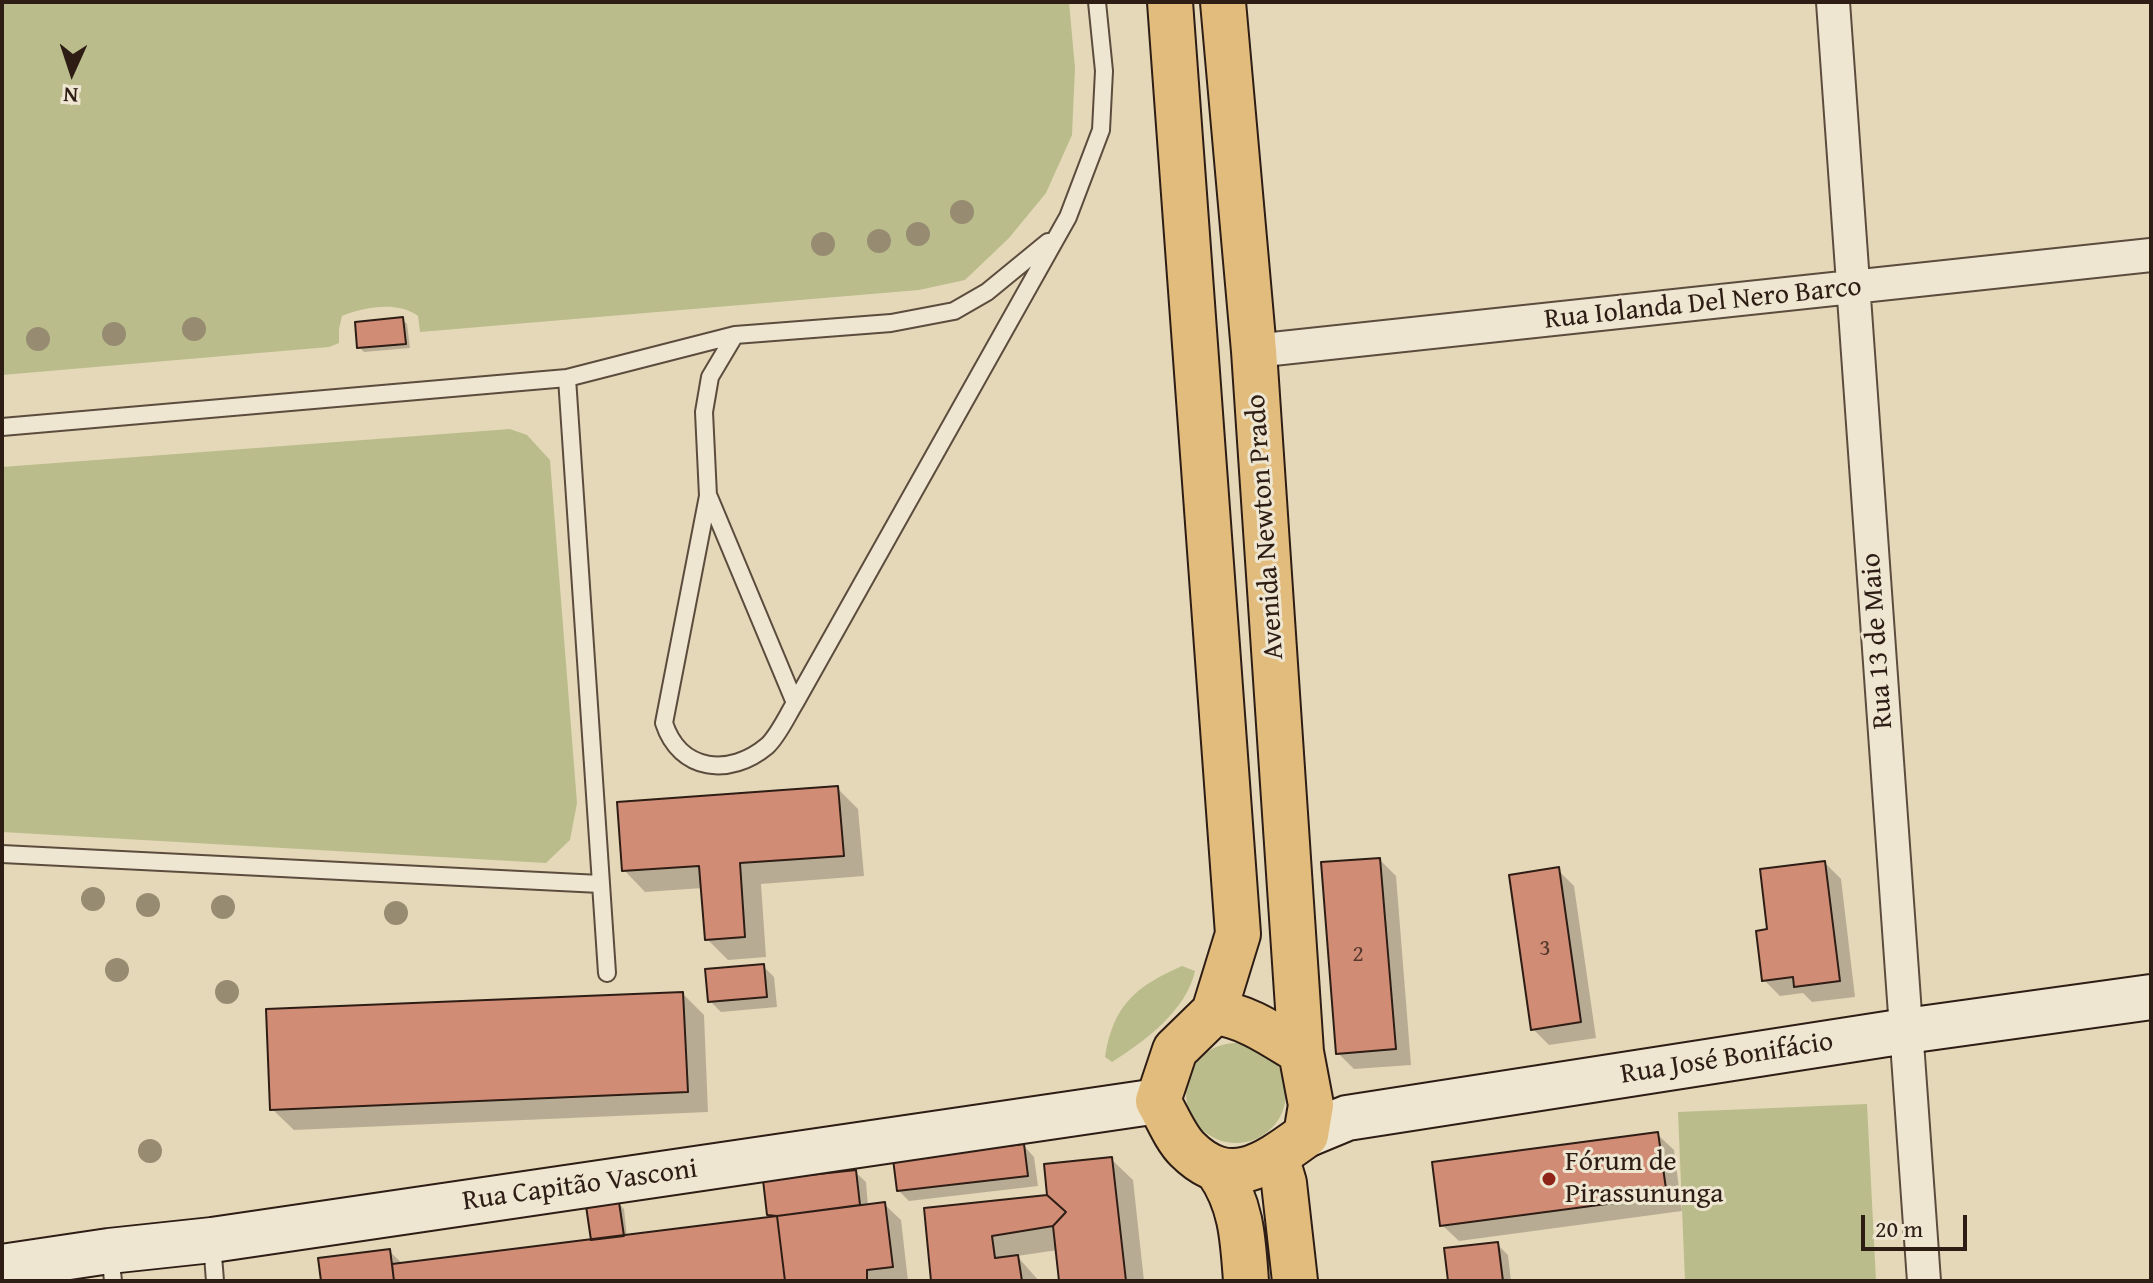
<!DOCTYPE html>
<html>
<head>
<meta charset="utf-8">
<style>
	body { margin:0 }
	#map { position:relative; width:2153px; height:1283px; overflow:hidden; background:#e5d8b8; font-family:"Gentium Book Plus",serif }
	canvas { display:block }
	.frame { position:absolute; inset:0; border:4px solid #2e1d15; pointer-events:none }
	.north { position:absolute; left:32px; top:32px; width:80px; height:80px; -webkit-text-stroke:6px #eee6d1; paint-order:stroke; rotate:183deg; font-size:22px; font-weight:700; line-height:32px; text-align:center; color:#2e1d15 }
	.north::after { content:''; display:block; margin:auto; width:28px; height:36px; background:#2e1d15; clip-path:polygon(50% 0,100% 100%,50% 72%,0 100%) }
	.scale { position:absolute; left:1861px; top:1215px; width:106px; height:36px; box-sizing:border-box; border:4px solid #2e1d15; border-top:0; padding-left:10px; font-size:24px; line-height:28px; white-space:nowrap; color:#2e1d15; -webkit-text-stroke:6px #eee6d1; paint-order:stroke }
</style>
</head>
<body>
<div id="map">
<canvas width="2153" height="1283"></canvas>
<div class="frame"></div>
<div class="north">N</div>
<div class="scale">20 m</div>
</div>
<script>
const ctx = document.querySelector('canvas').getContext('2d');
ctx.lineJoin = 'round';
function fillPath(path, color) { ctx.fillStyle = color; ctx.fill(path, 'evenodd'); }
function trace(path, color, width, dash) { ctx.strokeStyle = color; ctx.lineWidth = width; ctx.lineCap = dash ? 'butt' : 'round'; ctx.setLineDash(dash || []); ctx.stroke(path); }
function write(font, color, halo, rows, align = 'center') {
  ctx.font = font + ' "Gentium Book Plus",serif'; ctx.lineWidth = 6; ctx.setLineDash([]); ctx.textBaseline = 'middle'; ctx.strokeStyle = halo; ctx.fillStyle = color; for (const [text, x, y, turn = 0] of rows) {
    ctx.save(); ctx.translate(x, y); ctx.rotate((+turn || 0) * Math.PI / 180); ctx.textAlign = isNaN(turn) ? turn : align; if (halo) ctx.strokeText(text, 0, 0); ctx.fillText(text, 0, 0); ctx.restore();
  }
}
fillPath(new Path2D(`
	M 2,2 L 1069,2 L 1075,68 L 1072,135 L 1046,193 L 1009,238 L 965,280 L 919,290 L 420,332 L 418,316 C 397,301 365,307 342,316 L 339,329 L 339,343 L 329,347 L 2,375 Z
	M 510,429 L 527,435 L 550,460 L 577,803 L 570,840 L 546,863 L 2,832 L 2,467 Z
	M 1182,966 L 1195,971 C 1186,1011 1145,1041 1112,1062 L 1105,1057 C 1113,1004 1137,986 1182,966 Z
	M1186 1093a50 50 0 1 1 100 0a50 50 0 1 1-100 0Z
	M 1867,1104 L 1876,1281 L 1685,1281 L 1678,1112 Z`), '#babd8b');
fillPath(new Path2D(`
	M 402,319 L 407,324 L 410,348 L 364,352 L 359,347 Z
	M 837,788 L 858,809 L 864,876 L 761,884 L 766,957 L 728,960 L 707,939 L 703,888 L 645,892 L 624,870 Z
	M 1380,860 L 1396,876 L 1411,1065 L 1354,1069 L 1338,1053 Z
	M 1825,863 L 1841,879 L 1855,997 L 1812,1002 L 1803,993 L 1780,996 L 1764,980 L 1769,931 Z
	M 1558,870 L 1574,886 L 1596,1038 L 1549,1045 L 1533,1029 Z
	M 763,966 L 774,977 L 777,1007 L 721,1012 L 710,1001 Z
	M 683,994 L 704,1015 L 708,1112 L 294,1130 L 272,1109 Z
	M 1657,1134 L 1674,1150 L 1682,1211 L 1459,1241 L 1442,1225 Z
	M 1024,1146 L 1034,1157 L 1038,1186 L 909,1201 L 898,1190 Z
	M 1111,1159 L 1133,1180 L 1144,1281 L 1061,1281 L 1058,1250 L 1017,1256 L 1039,1281 L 933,1281 L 926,1210 L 1050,1197 Z
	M 855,1172 L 866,1182 L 868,1206 L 884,1204 L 901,1220 L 908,1281 L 323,1281 L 389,1251 L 403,1264 L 593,1241 L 619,1204 L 624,1209 L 627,1237 L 773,1219 L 769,1214 Z
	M 1497,1244 L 1508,1255 L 1511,1281 L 1450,1281 Z`), '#0003');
const building = new Path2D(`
	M 403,317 L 406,344 L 357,348 L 355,322 Z
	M 838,786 L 844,856 L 740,863 L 745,937 L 705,940 L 699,866 L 622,871 L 617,802 Z
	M 1380,858 L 1396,1049 L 1336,1054 L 1321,862 Z
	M 1825,861 L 1840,981 L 1794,987 L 1793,977 L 1762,981 L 1756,931 L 1767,929 L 1760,869 Z
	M 1559,867 L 1581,1022 L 1531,1030 L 1509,875 Z
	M 764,964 L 767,997 L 708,1002 L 705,969 Z
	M 683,992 L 688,1092 L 270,1110 L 266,1009 Z
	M 1658,1132 L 1667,1196 L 1440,1226 L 1432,1162 Z
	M 1024,1144 L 1028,1176 L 897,1191 L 893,1159 Z
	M 1112,1157 L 1126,1281 L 1059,1281 L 1053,1226 L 1066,1212 L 1047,1195 L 1044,1164 Z
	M 856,1170 L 860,1205 L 777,1216 L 767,1215 L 763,1180 Z
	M 1047,1195 L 1066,1212 L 1053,1226 L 992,1236 L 995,1258 L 1018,1255 L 1022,1281 L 931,1281 L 924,1208 Z
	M 619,1202 L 624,1236 L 591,1240 L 586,1206 Z
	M 885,1202 L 893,1267 L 867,1270 L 867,1281 L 785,1281 L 777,1216 Z
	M 777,1216 L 785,1281 L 394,1281 L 392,1264 Z
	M 1498,1242 L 1503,1281 L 1448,1281 L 1444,1248 Z
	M 390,1249 L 394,1281 L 321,1281 L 318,1258 Z`);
fillPath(building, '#d08c75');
trace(building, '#2e1d15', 2);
const lane = new Path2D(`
	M 735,335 L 710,377 L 704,412 L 708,496 L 664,723 C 680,772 730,777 767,746 C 778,736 787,716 795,703 L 1068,217 L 1101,130 L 1104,71 L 1097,2
	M 567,378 L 607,973
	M 2,427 L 567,378 L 735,335 L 891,323 L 954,311 L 987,292 L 1048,242
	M 709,497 L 795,703
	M 2,854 L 600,884
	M 212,1243 L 215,1281
	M 110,1253 L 113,1281`);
const street = new Path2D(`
	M 1833,2 L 1924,1281
	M 1254,351 L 2151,255`);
const secondary = new Path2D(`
	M 1306,1135 L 1347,1118 L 1906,1031 L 2151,997
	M 2,1267 L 109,1251 L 212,1240 L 1158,1101`);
const primary = new Path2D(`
	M 1170,2 L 1238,934 L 1214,1012 L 1175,1050 L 1158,1101 C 1167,1116 1175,1137 1187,1149 C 1230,1192 1266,1164 1306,1135 L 1311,1105 L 1301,1052 L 1254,351 L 1223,2
	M 1214,1012 C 1247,1016 1273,1035 1301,1052
	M 1276,1156 L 1284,1183 L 1295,1281
	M 1218,1171 C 1242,1205 1243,1241 1246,1281`);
trace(lane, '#5c4c3e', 20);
trace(street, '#5c4c3e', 36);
trace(secondary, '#2e1d15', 48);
trace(primary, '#2e1d15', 48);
trace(lane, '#eee6d1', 16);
trace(street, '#eee6d1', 32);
trace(secondary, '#eee6d1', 44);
trace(primary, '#e2bc7c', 44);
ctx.fillStyle = '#978c72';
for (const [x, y] of [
	[962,212],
	[918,234],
	[879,241],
	[823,244],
	[194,329],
	[114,334],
	[38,339],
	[93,899],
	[148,905],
	[223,907],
	[396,913],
	[117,970],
	[227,992],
	[150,1151]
]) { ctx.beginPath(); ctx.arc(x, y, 12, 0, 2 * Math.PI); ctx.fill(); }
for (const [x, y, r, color] of [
	[1549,1179,8,"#8f2418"]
]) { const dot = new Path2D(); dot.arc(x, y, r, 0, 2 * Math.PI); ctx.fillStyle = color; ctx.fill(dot); trace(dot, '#eee6d1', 3); }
write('24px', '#56392d', null, [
	["3",1545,949],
	["2",1358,955]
]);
write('28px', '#2e1d15', '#eee6d1', [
	["Rua Iolanda Del Nero Barco",1703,304,-6],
	["Avenida Newton Prado",1266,527,-94],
	["Rua 13 de Maio",1878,641,-94],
	["Rua José Bonifácio",1727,1059,-9],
	["Rua Capitão Vasconi",580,1186,-8]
]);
write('28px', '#2e1d15', '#eee6d1', [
	["Fórum de",1565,1163],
	["Pirassununga",1565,1195]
], 'left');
</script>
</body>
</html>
